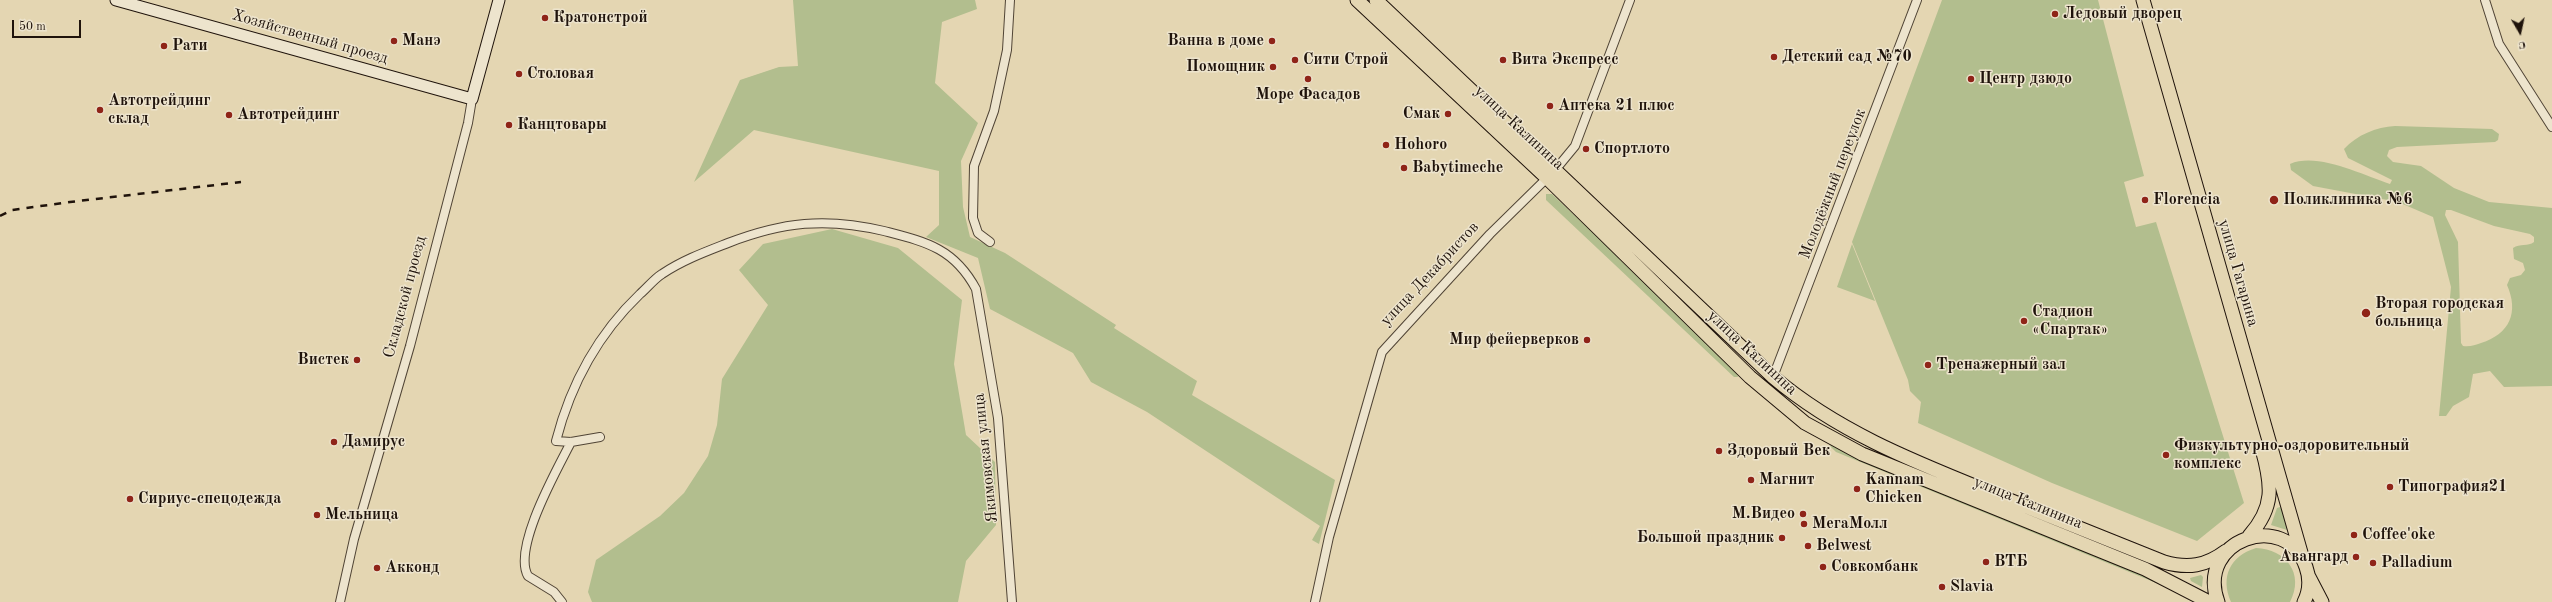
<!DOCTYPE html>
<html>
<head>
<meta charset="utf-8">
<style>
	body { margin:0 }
	#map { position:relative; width:2552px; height:602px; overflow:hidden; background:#e4d6b2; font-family:"Old Standard TT",serif }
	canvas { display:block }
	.north { position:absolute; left:2500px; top:12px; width:40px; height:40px; -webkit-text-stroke:3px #ede4cd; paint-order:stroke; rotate:171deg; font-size:11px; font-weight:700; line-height:16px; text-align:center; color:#1f130b }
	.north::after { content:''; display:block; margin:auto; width:14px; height:18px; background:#1f130b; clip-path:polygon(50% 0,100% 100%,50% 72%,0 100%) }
	.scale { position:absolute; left:12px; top:20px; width:69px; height:18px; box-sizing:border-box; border:2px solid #1f130b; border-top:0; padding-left:5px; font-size:12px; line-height:14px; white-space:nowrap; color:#1f130b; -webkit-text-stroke:3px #ede4cd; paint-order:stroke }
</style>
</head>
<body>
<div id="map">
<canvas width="2552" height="602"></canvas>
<div class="north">С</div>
<div class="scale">50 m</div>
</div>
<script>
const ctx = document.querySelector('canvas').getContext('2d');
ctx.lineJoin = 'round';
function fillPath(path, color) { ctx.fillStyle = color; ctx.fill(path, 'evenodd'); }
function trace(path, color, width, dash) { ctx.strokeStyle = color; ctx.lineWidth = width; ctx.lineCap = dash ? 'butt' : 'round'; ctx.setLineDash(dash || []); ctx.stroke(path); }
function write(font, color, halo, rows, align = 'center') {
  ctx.font = font + ' "Old Standard TT",serif'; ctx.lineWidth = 3; ctx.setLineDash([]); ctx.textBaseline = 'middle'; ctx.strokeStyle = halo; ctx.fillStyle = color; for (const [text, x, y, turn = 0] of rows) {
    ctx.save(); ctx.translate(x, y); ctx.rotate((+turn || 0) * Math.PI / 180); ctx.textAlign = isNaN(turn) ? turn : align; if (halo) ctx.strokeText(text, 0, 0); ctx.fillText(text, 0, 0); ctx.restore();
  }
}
fillPath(new Path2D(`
	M 793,0 L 975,0 L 977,9 L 942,22 L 935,83 L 978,123 L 961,161 L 963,207 L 970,237 L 1005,253 L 1116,325 L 1114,328 L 1197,381 L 1192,395 L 1335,480 L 1319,544 L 1312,540 L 1320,526 L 1147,412 L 1091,382 L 1073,353 L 990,309 L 978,258 L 926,237 L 939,225 L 939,171 L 754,130 L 694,182 L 740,80 L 779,67 L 798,66 Z
	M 1942,0 L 2098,0 L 2144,176 L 2124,182 L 2136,227 L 2156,222 L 2244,503 L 2197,541 L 2052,483 L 1918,423 L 1921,402 L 1910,391 L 1908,380 L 1852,242 Z
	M 2395,126 L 2492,129 L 2499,134 L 2498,140 L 2495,142 L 2397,147 L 2389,150 L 2387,156 L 2393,162 L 2421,166 L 2454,188 L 2489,202 L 2552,208 L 2552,386 L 2504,387 L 2490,371 L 2473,374 L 2469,397 L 2453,406 L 2446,416 L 2439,416 L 2451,287 L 2433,217 L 2398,202 L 2313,186 L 2291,170 L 2290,164 C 2318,152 2362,175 2390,184 L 2392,180 L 2348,158 L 2344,149 C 2357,135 2376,127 2395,126 ZM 2446,210 L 2451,210 L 2494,226 L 2530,234 L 2534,237 L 2534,242 C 2528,247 2520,243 2513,248 L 2514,259 L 2523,263 L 2525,270 L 2521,275 L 2510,278 L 2507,285 C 2519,312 2510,334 2481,343 C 2475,345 2470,347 2463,346 L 2461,343 L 2458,242 L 2445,215 Z
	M 1546,194 L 1552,194 L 1736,368 L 1738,377 L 1734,377 L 1546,200 Z
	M 832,229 L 898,248 L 962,300 L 954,364 L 966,435 L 995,462 L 996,525 L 966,561 L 958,602 L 592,602 L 588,592 L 596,560 L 660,516 L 684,493 L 708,456 L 717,425 L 722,379 L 768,305 L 739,270 L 763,244 Z
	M 1852,244 L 1875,301 L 1837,287 Z
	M 1829,445 L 1839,447 L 2169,585 L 2171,589 L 1836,452 Z
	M 2280,507 L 2282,509 L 2287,530 L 2271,525 L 2277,508 Z
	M 2256,548 C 2286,549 2305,574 2290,602 L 2231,602 C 2220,577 2230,556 2256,548 Z
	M 2201,575 L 2203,577 L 2202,587 L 2191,581 L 2190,578 Z`), '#b2be8e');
const street = new Path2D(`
	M 2485,0 L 2499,44 L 2552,127
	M 1556,169 L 1575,146 L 1630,0
	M 990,242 L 978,233 L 973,218 L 974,166 L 994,111 L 1007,50 L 1010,0
	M 1773,377 L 1917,0
	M 600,437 L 571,442 L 556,441 C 571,383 597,335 640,294 C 647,288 654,279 662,274 C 683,260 705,252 728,243 C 782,222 826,217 884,231 C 926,242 954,248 976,289 L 998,418 L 1012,602
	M 340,602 L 354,539 L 410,346 L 468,123 L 472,99
	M 562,602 L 554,592 L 528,576 C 512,548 558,468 571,442
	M 1315,602 L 1329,537 L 1382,352 L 1490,234 L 1547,178`);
const secondary = new Path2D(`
	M 116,0 L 472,99 L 499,0`);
const primary = new Path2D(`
	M 1357,0 L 1547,178 L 1750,377 L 1805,423 L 1862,454 L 2145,569 L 2209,602
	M 1376,0 L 1773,377 C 1838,432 1915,462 1992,493 C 2049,516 2107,539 2164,562 C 2188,569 2206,566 2226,551
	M 2143,0 L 2302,556
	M 2249,536 C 2275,507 2272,485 2262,449
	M 2309,577 L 2322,602
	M 2218,602 C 2195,540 2286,508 2306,567 C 2310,578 2310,590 2304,602`);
trace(street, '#504435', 10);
trace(secondary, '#1f130b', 13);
trace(primary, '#1f130b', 15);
trace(street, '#ede4cd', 8);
trace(secondary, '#ede4cd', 11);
trace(primary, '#e4d6b2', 13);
trace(new Path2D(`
	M 0,216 L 12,210 L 70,202 L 241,182`), '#1f130b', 2.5, [7, 7]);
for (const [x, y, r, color] of [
	[2055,14,4,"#8f2418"],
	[545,18,4,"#8f2418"],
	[394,41,4,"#8f2418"],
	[1272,41,4,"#8f2418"],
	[164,46,4,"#8f2418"],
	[1774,57,4,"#8f2418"],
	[1295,60,4,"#8f2418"],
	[1503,60,4,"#8f2418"],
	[1273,67,4,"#8f2418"],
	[519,74,4,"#8f2418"],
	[1308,79,4,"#8f2418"],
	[1971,79,4,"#8f2418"],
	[1550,106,4,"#8f2418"],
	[100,110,4,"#8f2418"],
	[1448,114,4,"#8f2418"],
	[229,115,4,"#8f2418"],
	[509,125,4,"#8f2418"],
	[1386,145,4,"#8f2418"],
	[1586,149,4,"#8f2418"],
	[1404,168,4,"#8f2418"],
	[2145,200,4,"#8f2418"],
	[2274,200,5,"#8f2418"],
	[2366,313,5,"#8f2418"],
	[2024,321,4,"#8f2418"],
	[1587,340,4,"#8f2418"],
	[357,360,4,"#8f2418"],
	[1928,365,4,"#8f2418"],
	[334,442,4,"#8f2418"],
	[1719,451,4,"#8f2418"],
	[2166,455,4,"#8f2418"],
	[1751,480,4,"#8f2418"],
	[2390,487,4,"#8f2418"],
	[1857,489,4,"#8f2418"],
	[130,499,4,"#8f2418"],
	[1803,514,4,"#8f2418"],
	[317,515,4,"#8f2418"],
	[1804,524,4,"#8f2418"],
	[2354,535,4,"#8f2418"],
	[1782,538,4,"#8f2418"],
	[1808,546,4,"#8f2418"],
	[2356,557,4,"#8f2418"],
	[1986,562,4,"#8f2418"],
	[2373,563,4,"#8f2418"],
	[1823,567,4,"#8f2418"],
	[377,568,4,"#8f2418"],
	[1942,587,4,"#8f2418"]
]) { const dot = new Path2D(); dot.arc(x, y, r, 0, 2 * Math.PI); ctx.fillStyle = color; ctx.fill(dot); trace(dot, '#ede4cd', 1.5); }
write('bold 16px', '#1f130b', '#ede4cd', [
	["Ледовый дворец",2063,14],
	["Кратонстрой",553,18],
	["Манэ",402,41],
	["Ванна в доме",1264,41,"right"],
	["Рати",172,46],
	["Детский сад №70",1782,57],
	["Сити Строй",1303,60],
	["Вита Экспресс",1511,60],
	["Помощник",1265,67,"right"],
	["Столовая",527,74],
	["Центр дзюдо",1979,79],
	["Море Фасадов",1308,95,"center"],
	["Автотрейдинг",108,101],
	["склад",108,119],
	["Аптека 21 плюс",1558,106],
	["Смак",1440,114,"right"],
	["Автотрейдинг",237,115],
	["Канцтовары",517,125],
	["Hohoro",1394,145],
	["Спортлото",1594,149],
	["Babytimeche",1412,168],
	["Florencia",2153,200],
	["Поликлиника №6",2283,200],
	["Вторая городская",2375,304],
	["больница",2375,322],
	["Стадион",2032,312],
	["«Спартак»",2032,330],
	["Мир фейерверков",1579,340,"right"],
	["Вистек",349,360,"right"],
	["Тренажерный зал",1936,365],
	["Дамирус",342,442],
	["Физкультурно-оздоровительный",2174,446],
	["комплекс",2174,464],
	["Здоровый Век",1727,451],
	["Магнит",1759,480],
	["Kannam",1865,480],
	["Chicken",1865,498],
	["Типография21",2398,487],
	["Сириус-спецодежда",138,499],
	["М.Видео",1795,514,"right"],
	["Мельница",325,515],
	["МегаМолл",1812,524],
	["Coffee'oke",2362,535],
	["Большой праздник",1774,538,"right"],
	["Belwest",1816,546],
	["Авангард",2348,557,"right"],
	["ВТБ",1994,562],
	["Palladium",2381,563],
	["Совкомбанк",1831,567],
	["Акконд",385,568],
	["Slavia",1950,587]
], 'left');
write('16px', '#1f130b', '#ede4cd', [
	["Хозяйственный проезд",310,37,16],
	["улица Калинина",1519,128,43],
	["Молодёжный переулок",1833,184,-69],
	["улица Гагарина",2238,273,74],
	["улица Декабристов",1430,274,-47],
	["Складской проезд",405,297,-75],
	["улица Калинина",1752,353,43],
	["Якимовская улица",986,458,-96],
	["улица Калинина",2028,503,22]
]);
</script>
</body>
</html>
